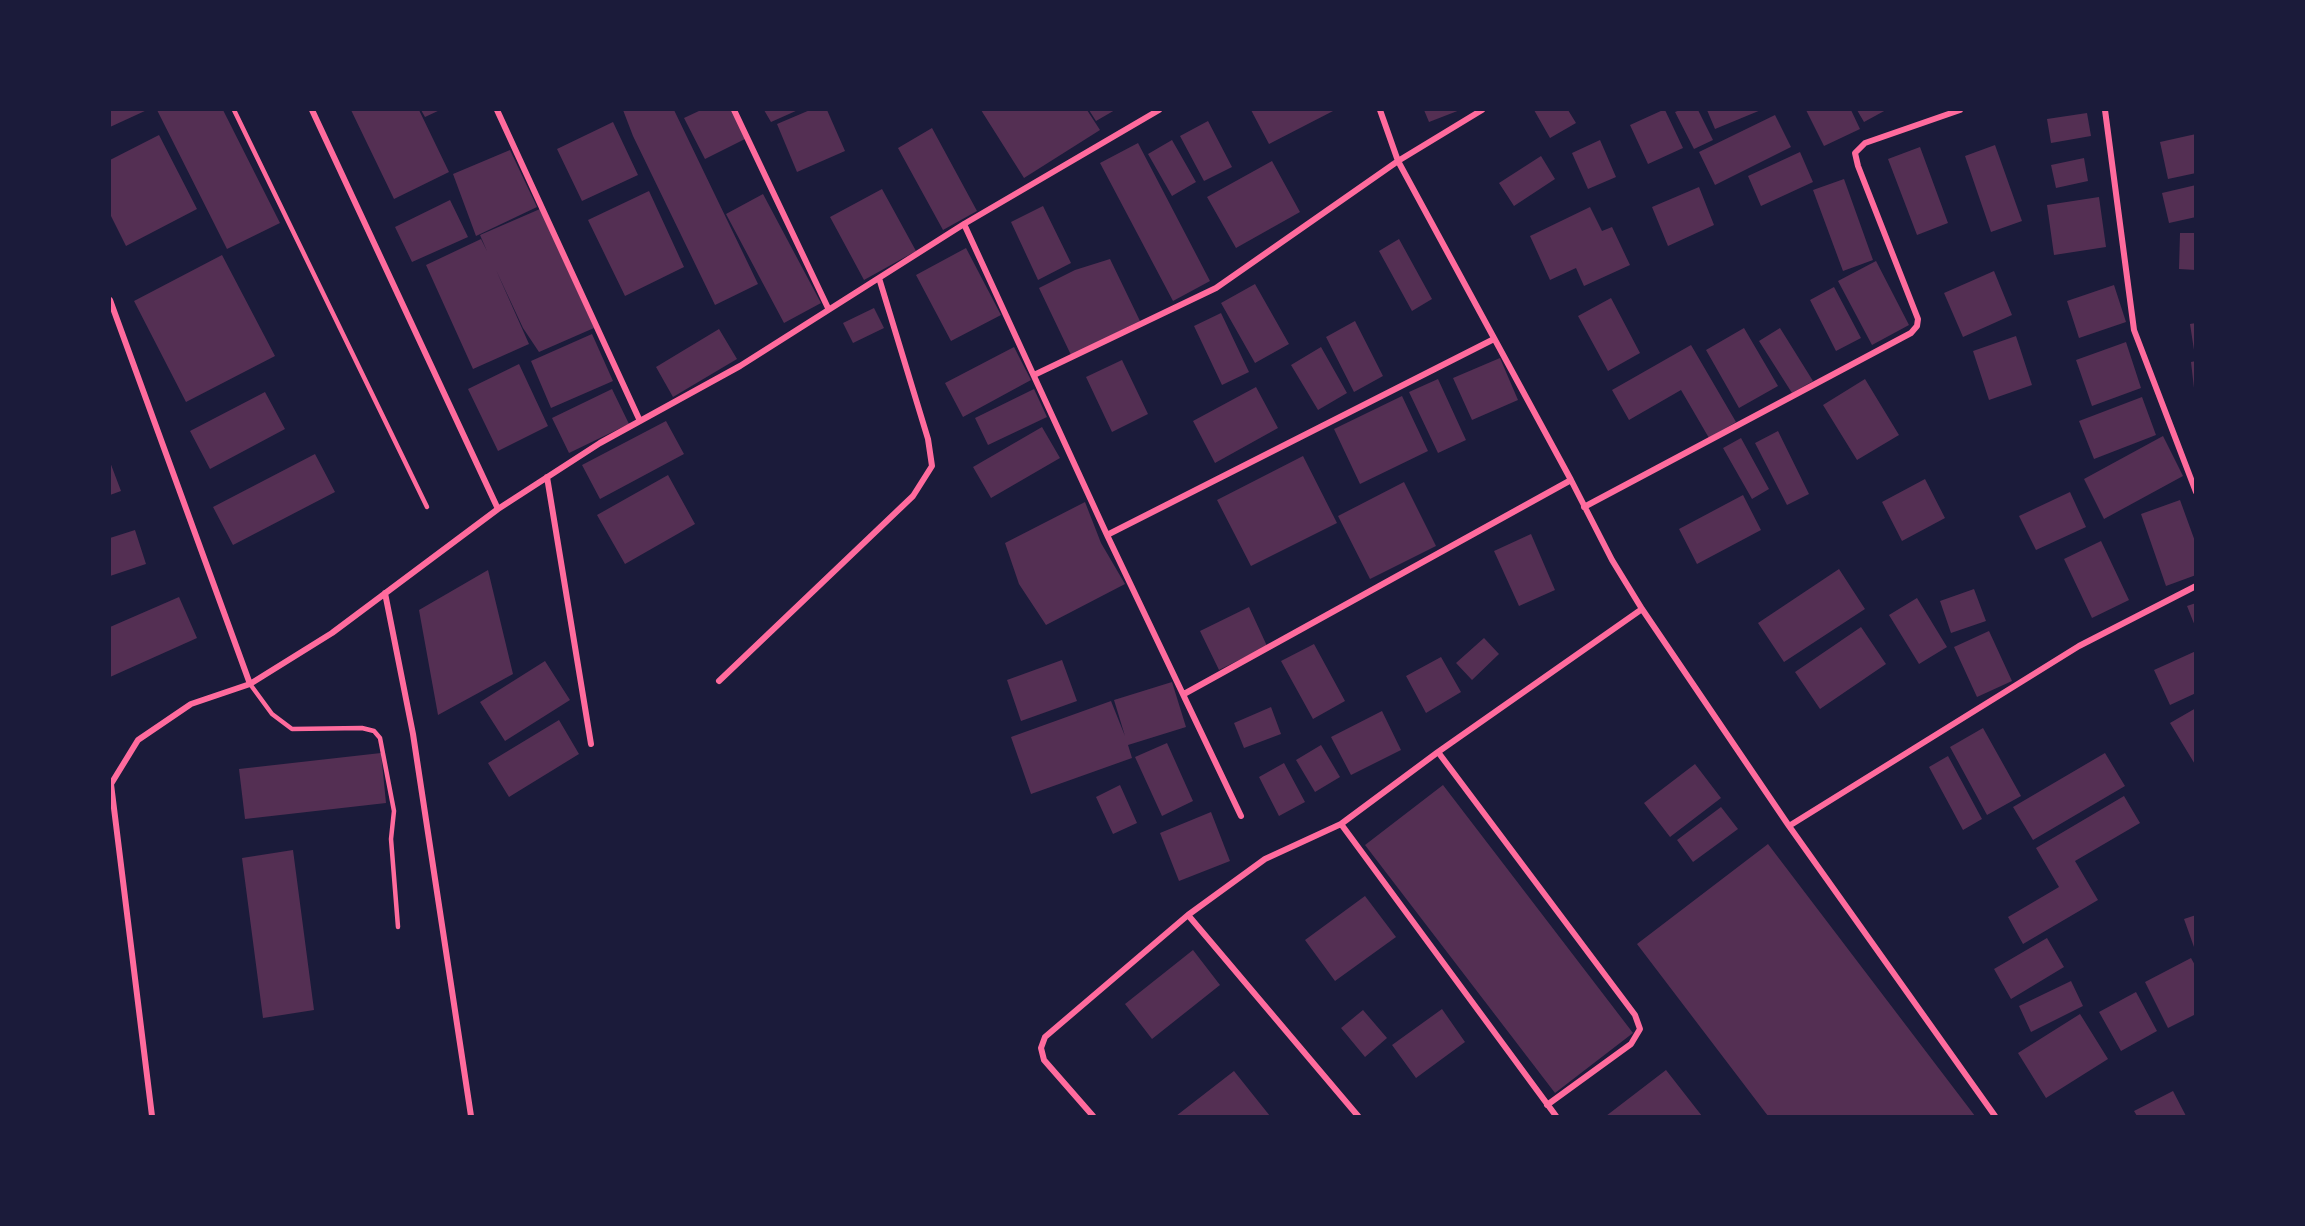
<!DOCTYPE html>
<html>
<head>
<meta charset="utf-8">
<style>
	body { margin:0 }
	#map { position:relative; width:2305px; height:1226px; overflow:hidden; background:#1b1b3a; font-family:Cabin,sans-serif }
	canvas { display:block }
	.frame { position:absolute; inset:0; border:111px solid #1b1b3a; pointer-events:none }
</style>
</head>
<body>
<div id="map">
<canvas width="2305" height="1226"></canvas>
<div class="frame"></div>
</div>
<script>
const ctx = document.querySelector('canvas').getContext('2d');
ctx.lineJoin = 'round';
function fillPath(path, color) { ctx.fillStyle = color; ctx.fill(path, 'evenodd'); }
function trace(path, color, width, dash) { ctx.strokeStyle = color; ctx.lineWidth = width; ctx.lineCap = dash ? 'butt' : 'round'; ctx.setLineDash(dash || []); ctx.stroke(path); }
fillPath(new Path2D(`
	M 110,110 L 147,110 L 110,127 Z
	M 157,110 L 223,110 L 280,223 L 227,249 Z
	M 351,110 L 419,110 L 449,172 L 394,199 Z
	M 421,110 L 440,110 L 425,117 Z
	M 623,110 L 674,110 L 758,284 L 715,305 L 633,136 Z
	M 701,110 L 733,110 L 747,138 L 705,159 L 684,118 Z
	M 764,110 L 798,110 L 771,122 Z
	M 810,110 L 827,110 L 845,151 L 797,172 L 777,124 Z
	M 981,110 L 1087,110 L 1100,130 L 1024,178 Z
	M 1089,110 L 1115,110 L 1096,121 Z
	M 1251,110 L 1335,110 L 1269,144 Z
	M 1424,110 L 1460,110 L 1429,122 Z
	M 1534,110 L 1568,110 L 1576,123 L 1550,138 Z
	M 1663,110 L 1665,110 L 1683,148 L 1648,164 L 1630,125 Z
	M 1680,110 L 1698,110 L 1713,140 L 1694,149 L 1675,112 Z
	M 1707,110 L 1761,110 L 1715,129 Z
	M 1806,110 L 1851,110 L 1860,129 L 1824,146 Z
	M 1857,110 L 1886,110 L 1864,122 Z
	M 2087,113 L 2091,136 L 2051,143 L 2047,119 Z
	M 1775,115 L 1791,147 L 1715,185 L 1699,152 Z
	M 1208,121 L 1232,167 L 1204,181 L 1180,136 Z
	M 613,122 L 638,175 L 582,201 L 557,149 Z
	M 932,128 L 977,211 L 943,230 L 898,148 Z
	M 2196,134 L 2196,173 L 2168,179 L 2160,142 Z
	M 159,135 L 197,209 L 126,246 L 110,214 L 110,160 Z
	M 1172,140 L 1196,182 L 1172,196 L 1148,154 Z
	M 1600,140 L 1616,177 L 1588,189 L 1572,153 Z
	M 1138,143 L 1210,281 L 1173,301 L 1100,163 Z
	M 1995,145 L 2022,221 L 1991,232 L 1965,156 Z
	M 1920,147 L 1948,223 L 1917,235 L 1888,159 Z
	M 510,150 L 537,207 L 476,236 L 453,174 Z
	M 1800,152 L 1813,182 L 1761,206 L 1748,176 Z
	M 1541,156 L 1555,179 L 1514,206 L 1499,183 Z
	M 2084,158 L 2088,181 L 2056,188 L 2051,165 Z
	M 1272,161 L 1300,212 L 1236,248 L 1207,197 Z
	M 1844,179 L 1873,260 L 1843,271 L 1813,190 Z
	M 2196,185 L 2196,217 L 2169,223 L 2162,193 Z
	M 1699,187 L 1714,225 L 1668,246 L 1652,207 Z
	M 882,189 L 916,251 L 864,280 L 830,217 Z
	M 649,191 L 684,267 L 625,296 L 588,220 Z
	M 763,194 L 821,303 L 784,323 L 726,214 Z
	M 2099,197 L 2106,247 L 2054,255 L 2047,205 Z
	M 450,200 L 468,237 L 412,262 L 395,227 Z
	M 1043,206 L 1071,263 L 1038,280 L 1011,222 Z
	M 1590,207 L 1602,231 L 1612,227 L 1630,265 L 1584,286 L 1576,268 L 1550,280 L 1530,236 Z
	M 540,209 L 594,328 L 539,352 L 523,328 L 496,270 L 529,344 L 473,369 L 426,265 L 481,239 L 487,251 L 480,235 Z
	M 2180,233 L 2196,233 L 2196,270 L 2179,269 Z
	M 1399,239 L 1432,299 L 1412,311 L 1379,251 Z
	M 966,248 L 1001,315 L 951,341 L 916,275 Z
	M 222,255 L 275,356 L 186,402 L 134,301 Z
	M 1110,259 L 1140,321 L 1071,355 L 1039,288 L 1075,270 Z
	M 1876,261 L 1909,325 L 1872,345 L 1838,281 Z
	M 1994,271 L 2012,315 L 1963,337 L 1944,293 Z
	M 1255,284 L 1289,344 L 1255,363 L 1221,303 Z
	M 2114,285 L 2126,322 L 2079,338 L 2067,301 Z
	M 1834,287 L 1861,338 L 1836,351 L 1810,300 Z
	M 1611,298 L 1640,353 L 1608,371 L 1578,316 Z
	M 874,308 L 884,328 L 853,343 L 843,323 Z
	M 1221,313 L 1249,372 L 1222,385 L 1194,326 Z
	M 1355,321 L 1383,376 L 1354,392 L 1326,337 Z
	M 2196,323 L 2196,350 L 2194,350 L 2190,324 Z
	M 1744,328 L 1778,386 L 1739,408 L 1706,350 Z
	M 1780,328 L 1813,381 L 1792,393 L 1759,341 Z
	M 719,329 L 737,359 L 673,397 L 656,367 Z
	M 592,334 L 613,381 L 551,408 L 531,361 Z
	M 2016,336 L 2032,385 L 1989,400 L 1973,351 Z
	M 2126,342 L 2141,388 L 2092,406 L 2076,360 Z
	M 1691,345 L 1736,422 L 1709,438 L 1681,390 L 1629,420 L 1612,390 Z
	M 1014,347 L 1031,380 L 963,417 L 945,383 Z
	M 1321,347 L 1347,393 L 1318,410 L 1291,365 Z
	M 1500,358 L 1518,400 L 1472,420 L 1453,378 Z
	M 1122,360 L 1148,414 L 1112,432 L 1086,377 Z
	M 2196,361 L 2196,388 L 2194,388 L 2191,362 Z
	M 519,364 L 548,426 L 498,451 L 468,389 Z
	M 1438,379 L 1466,440 L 1438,453 L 1409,392 Z
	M 1865,379 L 1899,435 L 1857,460 L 1823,405 Z
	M 1256,387 L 1278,428 L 1215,463 L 1193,421 Z
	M 612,389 L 629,424 L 569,453 L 552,418 Z
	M 1034,389 L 1047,417 L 988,445 L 975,418 Z
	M 265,392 L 285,429 L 210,469 L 190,431 Z
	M 1402,396 L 1428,451 L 1360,484 L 1334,429 Z
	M 2142,397 L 2156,435 L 2094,459 L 2079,421 Z
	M 666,421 L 684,454 L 600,499 L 582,465 Z
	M 1042,427 L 1060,458 L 991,498 L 973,467 Z
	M 1778,431 L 1809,494 L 1787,505 L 1755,443 Z
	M 2163,436 L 2183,476 L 2104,519 L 2084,479 Z
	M 1741,438 L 1769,489 L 1752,499 L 1723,448 Z
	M 315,454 L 335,492 L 233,545 L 213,507 Z
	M 1303,456 L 1337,523 L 1251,566 L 1217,500 Z
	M 110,462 L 121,491 L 110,495 Z
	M 668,475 L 695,524 L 625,564 L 597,515 Z
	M 1925,479 L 1945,518 L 1902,541 L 1882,502 Z
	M 1404,482 L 1436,546 L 1370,579 L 1338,516 Z
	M 2070,492 L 2086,527 L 2036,550 L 2019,516 Z
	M 1743,495 L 1761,530 L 1697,564 L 1679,529 Z
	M 2180,500 L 2196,544 L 2196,575 L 2166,586 L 2141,514 Z
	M 1085,502 L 1101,543 L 1125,584 L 1046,625 L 1019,584 L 1005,543 Z
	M 135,530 L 146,564 L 110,576 L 110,538 Z
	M 1531,534 L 1555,590 L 1519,606 L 1494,551 Z
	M 2101,541 L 2129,600 L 2092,618 L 2064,559 Z
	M 1839,569 L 1865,609 L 1784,662 L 1758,623 Z
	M 488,570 L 513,674 L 438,715 L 419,610 Z
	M 1974,589 L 1986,621 L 1951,633 L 1940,601 Z
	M 179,597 L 197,638 L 110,677 L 110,627 Z
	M 1917,598 L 1947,647 L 1919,664 L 1889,615 Z
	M 2196,603 L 2196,626 L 2195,626 L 2187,606 Z
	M 1249,607 L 1267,646 L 1219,670 L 1200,631 Z
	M 1861,627 L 1886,664 L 1820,709 L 1795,672 Z
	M 1989,631 L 2012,681 L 1977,697 L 1954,647 Z
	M 1484,638 L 1499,654 L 1472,680 L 1456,663 Z
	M 1314,644 L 1345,701 L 1313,719 L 1281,661 Z
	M 2196,651 L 2196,693 L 2170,705 L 2154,670 Z
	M 1441,657 L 1461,692 L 1426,713 L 1406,676 Z
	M 1062,660 L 1077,701 L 1021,721 L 1007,680 Z
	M 545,661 L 570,700 L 505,741 L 480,702 Z
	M 1172,682 L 1186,727 L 1128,745 L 1132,758 L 1031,794 L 1011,737 L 1111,701 L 1125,736 L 1114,700 Z
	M 1271,707 L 1281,734 L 1244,748 L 1234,723 Z
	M 2196,708 L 2196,766 L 2170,723 Z
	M 1382,711 L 1401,750 L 1351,775 L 1331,737 Z
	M 559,720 L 579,754 L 509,797 L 488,763 Z
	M 1983,728 L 2021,796 L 1987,815 L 1950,747 Z
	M 1167,743 L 1193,801 L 1162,816 L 1135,757 Z
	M 1321,745 L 1340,777 L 1315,792 L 1296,760 Z
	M 381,753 L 386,803 L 245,819 L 239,769 Z
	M 2105,753 L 2125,786 L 2033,840 L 2013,807 Z
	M 1948,756 L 1982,819 L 1963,830 L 1929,767 Z
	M 1284,763 L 1305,802 L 1279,816 L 1259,777 Z
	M 1695,764 L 1721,798 L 1670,837 L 1644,803 Z
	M 1120,785 L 1137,823 L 1113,834 L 1096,797 Z
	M 1443,785 L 1633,1033 L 1555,1093 L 1365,845 Z
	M 2124,796 L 2140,823 L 2075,861 L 2098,900 L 2023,944 L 2008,917 L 2059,887 L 2036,848 Z
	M 1721,807 L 1738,829 L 1693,862 L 1677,840 Z
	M 1211,812 L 1230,861 L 1179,881 L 1160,833 Z
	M 1768,844 L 1975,1116 L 1768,1116 L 1637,944 Z
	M 293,850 L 314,1010 L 263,1018 L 242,858 Z
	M 1365,896 L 1396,937 L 1335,981 L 1305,940 Z
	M 2196,915 L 2196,946 L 2194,947 L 2184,919 Z
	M 2047,938 L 2064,967 L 2011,999 L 1994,969 Z
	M 1193,950 L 1220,985 L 1152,1039 L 1125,1004 Z
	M 2191,958 L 2196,967 L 2196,1014 L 2168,1028 L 2145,982 Z
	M 2071,981 L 2083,1006 L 2031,1032 L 2019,1006 Z
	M 2136,992 L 2157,1031 L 2121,1051 L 2099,1012 Z
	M 1442,1009 L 1465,1042 L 1416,1078 L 1392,1045 Z
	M 1363,1010 L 1387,1038 L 1365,1057 L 1341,1028 Z
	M 2080,1014 L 2108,1059 L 2046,1098 L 2018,1053 Z
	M 1666,1070 L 1702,1116 L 1606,1116 Z
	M 1234,1071 L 1270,1116 L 1176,1116 Z
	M 2173,1091 L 2186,1116 L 2137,1116 L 2134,1111 Z`), '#542f53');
trace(new Path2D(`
	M 234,110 L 427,507
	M 250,684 L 272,714 L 292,729 L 362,728 L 374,731 L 380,738 L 394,811 L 391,839 L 398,927`), '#ff6b9d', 4.5);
trace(new Path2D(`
	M 312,110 L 498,509
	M 497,110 L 640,421
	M 734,110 L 828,308
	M 1380,110 L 1398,161 L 1571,480 L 1612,560 L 1642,609 L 1789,826 L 1995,1116
	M 2105,110 L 2134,330 L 2196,492
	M 964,224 L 1107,535 L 1241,816
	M 110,300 L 250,684
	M 1034,375 L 1216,288 L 1398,161 L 1482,110
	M 547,477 L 591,744
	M 1584,507 L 1911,333 L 1917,326 L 1918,319 L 1858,166 L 1855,153 L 1865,143 L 1960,110
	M 1107,535 L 1494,339
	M 385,593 L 413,734 L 471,1116
	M 719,681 L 913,496 L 932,466 L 928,439 L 879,278
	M 1184,694 L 1571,480
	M 1438,752 L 1635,1015 L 1640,1029 L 1631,1044 L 1547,1105
	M 1341,824 L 1556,1116
	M 1789,826 L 2079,646 L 2196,586
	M 1188,915 L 1358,1116
	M 152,1116 L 111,784 L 138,740 L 191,704 L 250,684 L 332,633 L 498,509 L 600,443 L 740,366 L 964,224 L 1159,110
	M 1093,1116 L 1044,1060 L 1041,1048 L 1045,1037 L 1188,915 L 1265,859 L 1341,824 L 1438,752 L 1642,609`), '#ff6b9d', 6);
</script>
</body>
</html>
